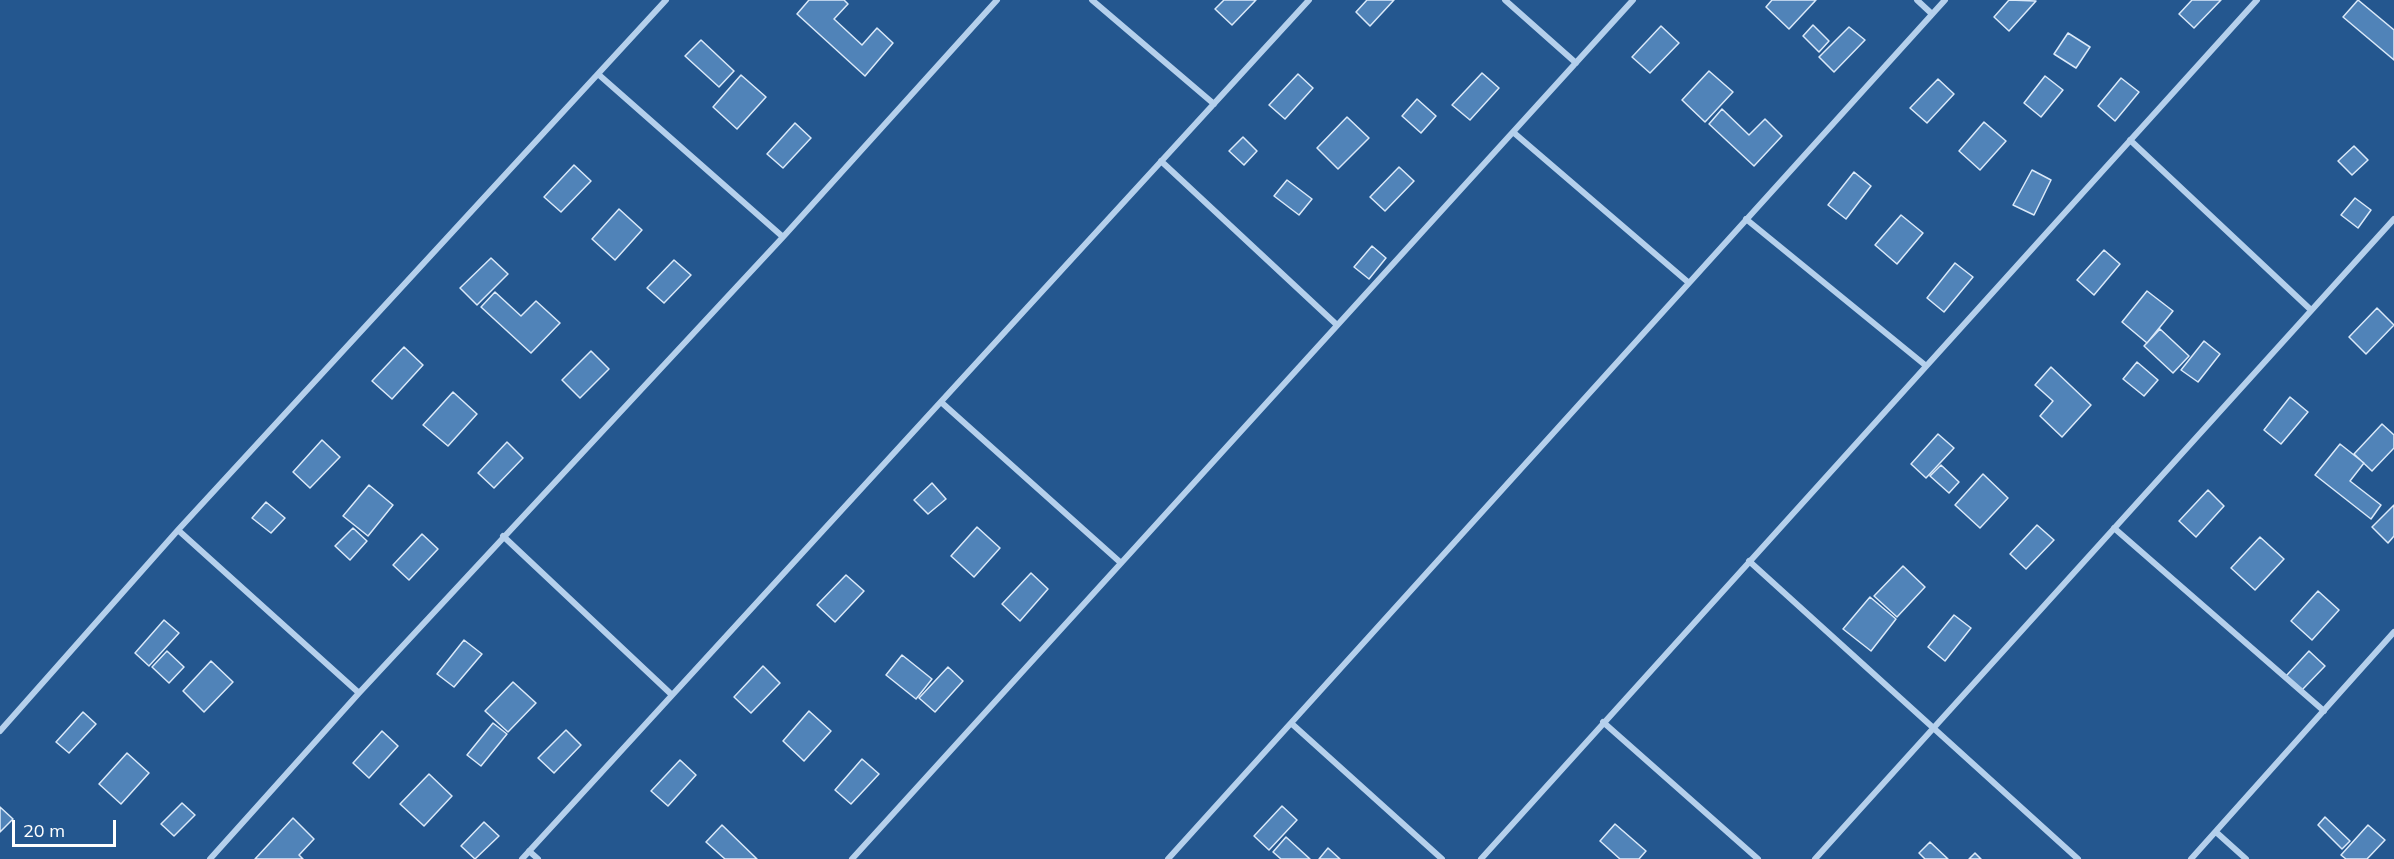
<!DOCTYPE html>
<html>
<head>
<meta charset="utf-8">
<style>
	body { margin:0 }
	#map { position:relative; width:2394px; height:859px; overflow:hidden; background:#24578f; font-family:Mulish,sans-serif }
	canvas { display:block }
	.scale { position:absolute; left:12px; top:820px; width:104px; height:27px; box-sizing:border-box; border:3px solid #fff; border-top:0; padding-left:8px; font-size:18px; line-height:21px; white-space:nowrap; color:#fff; -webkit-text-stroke:4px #24578f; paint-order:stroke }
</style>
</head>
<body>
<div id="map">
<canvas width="2394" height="859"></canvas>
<div class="scale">20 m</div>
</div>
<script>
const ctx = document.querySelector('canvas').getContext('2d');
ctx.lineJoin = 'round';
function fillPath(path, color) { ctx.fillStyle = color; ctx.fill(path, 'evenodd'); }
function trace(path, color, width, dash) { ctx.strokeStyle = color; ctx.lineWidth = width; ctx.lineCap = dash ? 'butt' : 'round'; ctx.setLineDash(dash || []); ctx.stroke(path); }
const building = new Path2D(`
	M 809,0 L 844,0 L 848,4 L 834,19 L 862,45 L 877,28 L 893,43 L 865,76 L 797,14 Z
	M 1224,0 L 1256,0 L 1232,25 L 1215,9 Z
	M 1367,0 L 1394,0 L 1370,26 L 1356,12 Z
	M 1772,0 L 1816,0 L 1789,29 L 1766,7 Z
	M 2009,0 L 2036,1 L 2009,31 L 1994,17 Z
	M 2192,0 L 2221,0 L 2194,28 L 2179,14 Z
	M 2358,0 L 2394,30 L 2394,60 L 2343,17 Z
	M 1813,25 L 1829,41 L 1819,52 L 1803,36 Z
	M 1661,26 L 1679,43 L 1650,73 L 1632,57 Z
	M 1849,27 L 1865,40 L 1834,72 L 1819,57 Z
	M 2068,33 L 2090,47 L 2076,68 L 2054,54 Z
	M 701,40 L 734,71 L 719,87 L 685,56 Z
	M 1709,71 L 1733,92 L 1705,122 L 1682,100 Z
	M 1482,73 L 1499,88 L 1470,120 L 1452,105 Z
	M 1298,74 L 1313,88 L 1285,119 L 1269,105 Z
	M 741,75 L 766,97 L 737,129 L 713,107 Z
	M 2045,76 L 2063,90 L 2041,117 L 2024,103 Z
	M 2121,78 L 2139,92 L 2115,121 L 2098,106 Z
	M 1938,79 L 1954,94 L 1927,123 L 1910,108 Z
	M 1417,99 L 1436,116 L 1421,133 L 1402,116 Z
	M 1722,109 L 1749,135 L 1765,119 L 1782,136 L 1754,166 L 1709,124 Z
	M 1347,117 L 1369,138 L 1338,169 L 1317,148 Z
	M 1984,122 L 2006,141 L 1980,170 L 1959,151 Z
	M 795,123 L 811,138 L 783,168 L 767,154 Z
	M 1243,137 L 1257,151 L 1244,165 L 1229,151 Z
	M 2354,146 L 2368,160 L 2352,175 L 2338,161 Z
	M 574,165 L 591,181 L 561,212 L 544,197 Z
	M 1399,167 L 1414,181 L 1385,211 L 1370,197 Z
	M 2032,170 L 2051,180 L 2034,215 L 2013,205 Z
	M 1854,172 L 1871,186 L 1846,219 L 1828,205 Z
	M 1287,180 L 1312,199 L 1299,215 L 1274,196 Z
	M 2355,198 L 2371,210 L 2358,228 L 2341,215 Z
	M 619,209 L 642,230 L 615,260 L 592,239 Z
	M 1901,215 L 1923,233 L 1897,264 L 1875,245 Z
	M 1372,246 L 1386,258 L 1369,279 L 1354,267 Z
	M 2104,250 L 2120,264 L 2094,295 L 2077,280 Z
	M 491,258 L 508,274 L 477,305 L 460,288 Z
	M 674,260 L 691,275 L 664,303 L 647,288 Z
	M 1955,263 L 1973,277 L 1944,312 L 1927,298 Z
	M 2147,291 L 2173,311 L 2147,343 L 2122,322 Z
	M 495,292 L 521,316 L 536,301 L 560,323 L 531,353 L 481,307 Z
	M 2377,308 L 2394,325 L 2366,354 L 2349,337 Z
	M 2160,329 L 2189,356 L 2173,373 L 2144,346 Z
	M 2204,341 L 2220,354 L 2198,382 L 2181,370 Z
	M 404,347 L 423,365 L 392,399 L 372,381 Z
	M 591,351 L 609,369 L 580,398 L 562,380 Z
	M 2137,362 L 2158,380 L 2144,396 L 2123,379 Z
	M 2051,367 L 2091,405 L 2062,437 L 2040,416 L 2053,401 L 2035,385 Z
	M 453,392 L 477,414 L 448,446 L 423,425 Z
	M 2290,397 L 2308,412 L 2281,444 L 2264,430 Z
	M 2382,424 L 2394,435 L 2394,448 L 2372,471 L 2354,454 Z
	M 1938,434 L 1954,448 L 1926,478 L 1911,464 Z
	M 322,440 L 340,457 L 310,488 L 293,472 Z
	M 507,442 L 523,458 L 494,488 L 478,473 Z
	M 2340,444 L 2364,463 L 2350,481 L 2381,505 L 2371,519 L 2315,475 Z
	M 1941,465 L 1959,482 L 1949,493 L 1930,476 Z
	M 1983,474 L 2008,498 L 1980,528 L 1955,505 Z
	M 932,483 L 946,499 L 928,514 L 914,500 Z
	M 369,485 L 393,505 L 368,536 L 343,516 Z
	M 2208,490 L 2224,506 L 2196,537 L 2179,521 Z
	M 266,502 L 285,518 L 271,533 L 252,518 Z
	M 2394,505 L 2394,536 L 2388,543 L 2372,527 Z
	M 2037,525 L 2054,540 L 2026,569 L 2010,554 Z
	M 977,527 L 1000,548 L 974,577 L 951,556 Z
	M 353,528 L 367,541 L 350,560 L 335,546 Z
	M 422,534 L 438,549 L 409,580 L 393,565 Z
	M 2260,537 L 2284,559 L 2255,590 L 2231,568 Z
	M 1903,566 L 1925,587 L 1897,617 L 1874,596 Z
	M 1031,573 L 1048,589 L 1020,621 L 1002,604 Z
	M 846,575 L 864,591 L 835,622 L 817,605 Z
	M 2318,591 L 2339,610 L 2312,640 L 2291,621 Z
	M 1870,597 L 1896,619 L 1871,651 L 1843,629 Z
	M 1954,615 L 1971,628 L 1945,661 L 1928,647 Z
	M 164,620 L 179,633 L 149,666 L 135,653 Z
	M 464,640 L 482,654 L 454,687 L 437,674 Z
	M 167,651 L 184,667 L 169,683 L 152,667 Z
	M 2309,651 L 2325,666 L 2301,691 L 2286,676 Z
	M 902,655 L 932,679 L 916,699 L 886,675 Z
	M 211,661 L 233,682 L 204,712 L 183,691 Z
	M 763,666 L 780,683 L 751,713 L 734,697 Z
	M 948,667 L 963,681 L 935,712 L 919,698 Z
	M 513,682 L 536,703 L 508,732 L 485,711 Z
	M 809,711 L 831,731 L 804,761 L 783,741 Z
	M 83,712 L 96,724 L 69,753 L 56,742 Z
	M 493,723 L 507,734 L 481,766 L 467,755 Z
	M 566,730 L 581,745 L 554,773 L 538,758 Z
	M 382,731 L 398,746 L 369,778 L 353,763 Z
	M 127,753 L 149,773 L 121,804 L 99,784 Z
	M 862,759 L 879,774 L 851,804 L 835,790 Z
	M 680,760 L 696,775 L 668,806 L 651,791 Z
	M 429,774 L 452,796 L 424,826 L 400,804 Z
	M 182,803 L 195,815 L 174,836 L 161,824 Z
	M 1282,806 L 1297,820 L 1269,850 L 1254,836 Z
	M 0,807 L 13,819 L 0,832 Z
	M 2325,817 L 2350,841 L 2342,849 L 2318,825 Z
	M 293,818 L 314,839 L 299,855 L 303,859 L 255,859 Z
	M 484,822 L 499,836 L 475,859 L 461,846 Z
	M 1615,824 L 1646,851 L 1639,859 L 1620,859 L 1600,841 Z
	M 722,825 L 757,859 L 725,859 L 706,842 Z
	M 2368,825 L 2385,840 L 2367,859 L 2346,859 L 2341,855 Z
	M 1286,837 L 1310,859 L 1281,859 L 1273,852 Z
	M 1930,842 L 1948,859 L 1925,859 L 1919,853 Z
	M 1328,848 L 1340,859 L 1319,859 Z
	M 1975,853 L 1981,859 L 1969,859 Z`);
fillPath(building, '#5083b8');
trace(building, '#dae9f9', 1.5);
trace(new Path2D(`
	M 1092,0 L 1214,104
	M 1505,0 L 1576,63
	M 1917,0 L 1932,14
	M 598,74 L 783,237
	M 1513,132 L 1689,283
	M 2130,140 L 2311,310
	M 1161,161 L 1337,325
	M 1746,219 L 1925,365
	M 941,402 L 1121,563
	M 2114,528 L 2324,711
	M 178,530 L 359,693
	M 503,536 L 672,695
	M 1749,561 L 2078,859
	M 1603,722 L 1758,859
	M 1291,723 L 1442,859
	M 0,731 L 178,530 L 666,0
	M 2216,832 L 2246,859
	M 529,851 L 538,859
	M 210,859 L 359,693 L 783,237 L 997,0
	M 522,859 L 1309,0
	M 852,859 L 1633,0
	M 1168,859 L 1945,0
	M 1481,859 L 2257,0
	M 1815,859 L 2394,219
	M 2191,859 L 2394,632`), '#b5d0ec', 6);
</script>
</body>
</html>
